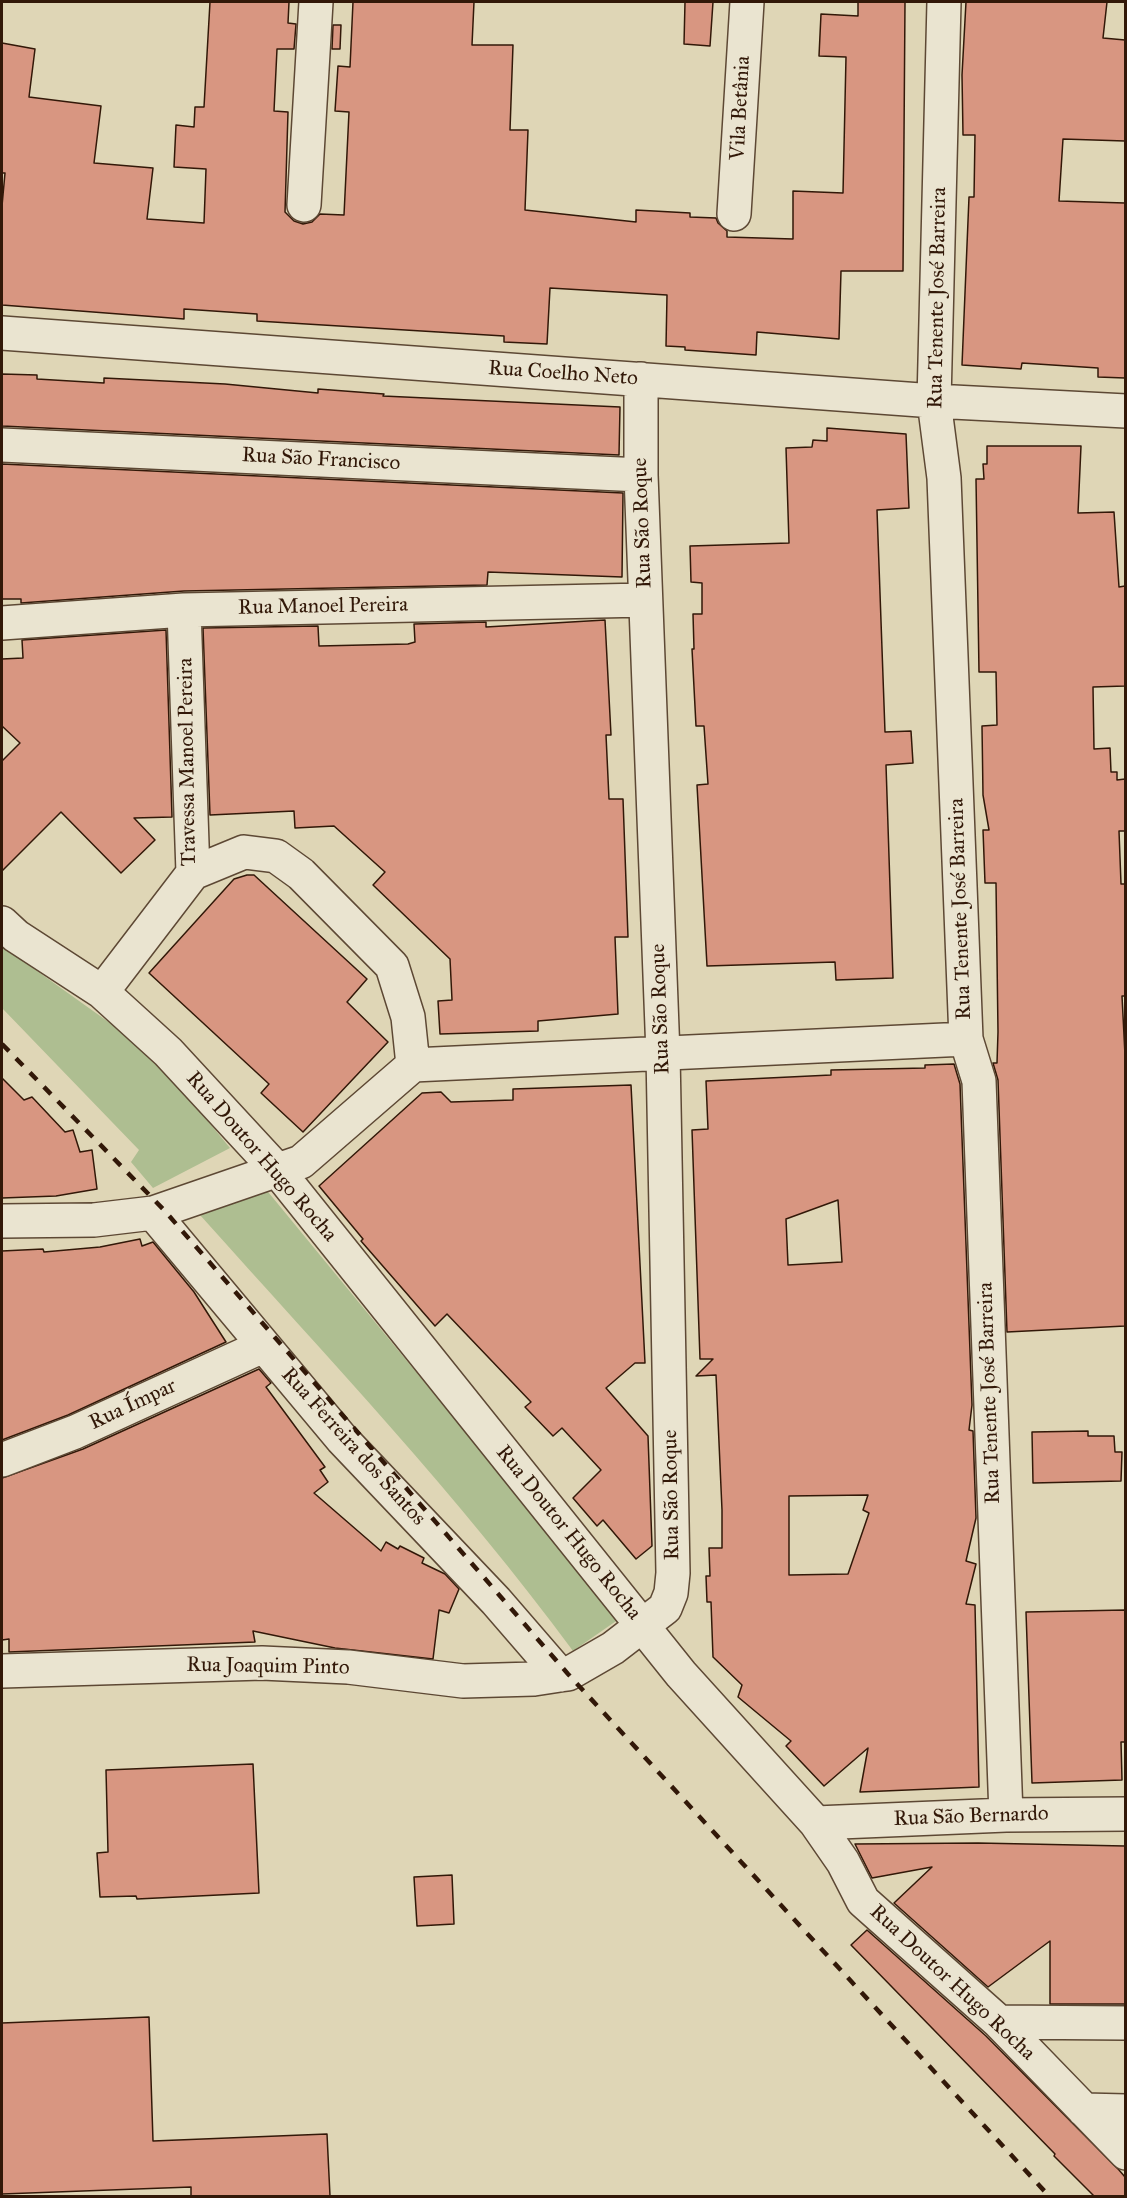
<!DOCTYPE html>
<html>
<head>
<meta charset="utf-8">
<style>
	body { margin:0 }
	#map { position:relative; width:1127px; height:2198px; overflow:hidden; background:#dfd6b6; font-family:"IM FELL Great Primer",serif }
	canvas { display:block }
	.frame { position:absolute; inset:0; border:3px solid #321808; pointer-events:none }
</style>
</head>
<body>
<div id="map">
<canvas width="1127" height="2198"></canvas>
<div class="frame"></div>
</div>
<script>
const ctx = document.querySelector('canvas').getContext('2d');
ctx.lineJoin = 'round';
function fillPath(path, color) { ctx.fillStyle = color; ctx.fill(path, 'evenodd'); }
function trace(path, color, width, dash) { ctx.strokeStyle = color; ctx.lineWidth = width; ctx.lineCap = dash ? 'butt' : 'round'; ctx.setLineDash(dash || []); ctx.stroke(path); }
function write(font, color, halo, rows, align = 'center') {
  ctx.font = font + ' "IM FELL Great Primer",serif'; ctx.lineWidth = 5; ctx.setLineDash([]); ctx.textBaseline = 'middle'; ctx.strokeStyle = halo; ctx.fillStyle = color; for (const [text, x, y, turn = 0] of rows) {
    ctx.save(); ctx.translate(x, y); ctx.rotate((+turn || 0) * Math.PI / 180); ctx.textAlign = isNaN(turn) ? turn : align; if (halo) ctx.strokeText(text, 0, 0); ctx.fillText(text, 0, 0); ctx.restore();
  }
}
fillPath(new Path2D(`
	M 2,946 L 152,1053 L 230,1148 L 153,1188 L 131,1162 L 139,1150 L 2,1008 Z
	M 264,1187 L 619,1619 L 573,1651 C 460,1497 327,1357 200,1215 Z`), '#aebe91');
const building = new Path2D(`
	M 210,2 L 289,2 L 288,23 L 296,24 L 294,49 L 277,49 L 274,111 L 288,112 L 285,212 L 294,221 L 303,224 L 312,222 L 320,214 L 344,215 L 349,112 L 335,111 L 338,66 L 350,67 L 353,2 L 474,2 L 472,45 L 513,45 L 510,130 L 528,130 L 525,210 L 636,222 L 636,210 L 690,213 L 690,217 L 716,218 L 718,223 L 727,231 L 727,237 L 793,239 L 793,191 L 843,193 L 846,57 L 819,56 L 821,14 L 858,16 L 858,2 L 905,2 L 903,271 L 841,271 L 839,339 L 757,332 L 756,355 L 685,350 L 685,347 L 666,346 L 667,295 L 550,288 L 547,344 L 504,342 L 504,336 L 257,321 L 257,314 L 184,309 L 184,319 L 2,305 L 2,206 L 5,173 L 2,173 L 2,43 L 35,49 L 29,97 L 101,106 L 94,163 L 153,168 L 147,219 L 204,223 L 206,169 L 174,167 L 176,125 L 194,127 L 195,107 L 204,107 Z
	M 685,2 L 713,2 L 710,46 L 684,44 Z
	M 966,2 L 1107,2 L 1103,38 L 1125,40 L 1125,141 L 1063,139 L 1059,201 L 1125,203 L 1125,378 L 1098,377 L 1098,368 L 1022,363 L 1021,369 L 962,365 L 969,197 L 974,197 L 975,135 L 963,135 L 962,75 Z
	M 333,25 L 341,25 L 340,49 L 332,49 Z
	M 2,374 L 37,375 L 37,379 L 104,383 L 104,378 L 225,384 L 318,393 L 318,389 L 384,394 L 383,396 L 620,407 L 619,455 L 2,426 Z
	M 827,428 L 906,434 L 909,508 L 877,510 L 885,732 L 911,731 L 913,763 L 886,765 L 893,978 L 836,980 L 835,962 L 707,966 L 697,785 L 708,784 L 704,726 L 696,726 L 692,649 L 694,649 L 693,614 L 702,614 L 702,583 L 691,582 L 690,546 L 789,543 L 786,448 L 812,447 L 813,440 L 827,441 Z
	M 987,446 L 1081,446 L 1078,513 L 1114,512 L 1119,587 L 1125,586 L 1125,686 L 1093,687 L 1094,749 L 1110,748 L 1111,772 L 1117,772 L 1117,780 L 1125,779 L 1125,831 L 1119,831 L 1121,884 L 1125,884 L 1125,996 L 1122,996 L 1125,1055 L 1125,1326 L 1007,1332 L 998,1080 L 993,1063 L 997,1063 L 998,1032 L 996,883 L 985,883 L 983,830 L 989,830 L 983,795 L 982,726 L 997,725 L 996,672 L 979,672 L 976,479 L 984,479 L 983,464 L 987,464 Z
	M 2,464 L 623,493 L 622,577 L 488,572 L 487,585 L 184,591 L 21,603 L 21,599 L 2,599 Z
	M 605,620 L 611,735 L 606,735 L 609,799 L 623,799 L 628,937 L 615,937 L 618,1014 L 538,1021 L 538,1031 L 440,1034 L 438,1001 L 452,1000 L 450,959 L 373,885 L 385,872 L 334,826 L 295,828 L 294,811 L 210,815 L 203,628 L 318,626 L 319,646 L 408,644 L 415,642 L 414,624 L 486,622 L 486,627 Z
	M 166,630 L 172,817 L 134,818 L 155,840 L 121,873 L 61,812 L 2,871 L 2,761 L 20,743 L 2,726 L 2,659 L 23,658 L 22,640 Z
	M 247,875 L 254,875 L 367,979 L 347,1002 L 388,1042 L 303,1132 L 261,1093 L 269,1084 L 149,973 L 234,879 Z
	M 954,1064 L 960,1084 L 972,1405 L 969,1430 L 973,1431 L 976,1518 L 966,1561 L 976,1564 L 966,1604 L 975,1605 L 979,1787 L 860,1792 L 868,1748 L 824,1786 L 786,1746 L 791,1741 L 738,1697 L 742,1685 L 713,1657 L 711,1602 L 707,1602 L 706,1576 L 710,1576 L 709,1548 L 722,1548 L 722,1510 L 716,1375 L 696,1376 L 713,1359 L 700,1359 L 692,1130 L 708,1129 L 706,1081 L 831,1075 L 831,1070 L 925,1068 L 925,1065 ZM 838,1200 L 842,1262 L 788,1265 L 786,1219 ZM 868,1495 L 863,1510 L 869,1513 L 848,1574 L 789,1575 L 789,1496 Z
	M 2,1078 L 24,1100 L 32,1097 L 65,1132 L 73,1130 L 80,1152 L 92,1150 L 97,1189 L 56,1196 L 2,1198 Z
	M 631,1085 L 645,1363 L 635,1363 L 606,1388 L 648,1436 L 652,1546 L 636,1559 L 603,1520 L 597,1526 L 573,1498 L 601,1470 L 562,1428 L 553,1436 L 525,1407 L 531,1402 L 447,1314 L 435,1326 L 361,1241 L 363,1239 L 319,1186 L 422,1093 L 441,1092 L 451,1102 L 513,1100 L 513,1089 Z
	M 140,1239 L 142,1246 L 153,1242 L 194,1292 L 226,1342 L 68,1415 L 2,1440 L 2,1251 L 43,1249 L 44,1252 L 100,1247 Z
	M 259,1369 L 271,1383 L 266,1387 L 325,1467 L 320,1470 L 328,1482 L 314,1493 L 381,1551 L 386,1542 L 398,1549 L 400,1546 L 424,1558 L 422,1563 L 445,1574 L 459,1589 L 449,1613 L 439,1610 L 433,1659 L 335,1648 L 253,1631 L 255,1642 L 9,1652 L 9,1639 L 2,1640 L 2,1478 L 83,1449 Z
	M 1088,1431 L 1088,1436 L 1114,1436 L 1115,1452 L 1122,1452 L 1121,1481 L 1033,1483 L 1032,1432 Z
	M 1125,1610 L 1125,1742 L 1121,1742 L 1122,1780 L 1032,1783 L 1026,1612 Z
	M 253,1764 L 259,1893 L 137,1899 L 136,1896 L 100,1897 L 97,1853 L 108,1852 L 106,1770 Z
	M 978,1843 L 1125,1846 L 1125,2004 L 1050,2004 L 1050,1941 L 988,1987 L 894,1903 L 932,1867 L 872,1878 L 855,1844 Z
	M 452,1875 L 454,1924 L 417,1926 L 414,1877 Z
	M 867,1930 L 986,2036 L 1119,2170 L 1125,2177 L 1125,2196 L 1094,2196 L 1054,2156 L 1055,2154 L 851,1945 Z
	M 149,2017 L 153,2141 L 327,2134 L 330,2196 L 191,2196 L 191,2187 L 2,2194 L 2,2023 Z`);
fillPath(building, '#d89681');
trace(building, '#321808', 1.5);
const minor = new Path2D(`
	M 944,2 L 934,401 L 944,478 L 966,1039 L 979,1081 L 1006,1815
	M 304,205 L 316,2
	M 734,214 L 747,2
	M 2,333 L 934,401 L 1126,411
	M 2,445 L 641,475
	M 2,623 L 184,610 L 645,600
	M 193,873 L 244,852 L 276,856 L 301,874 L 392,966 L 408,1017 L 413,1065
	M 2,923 L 16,936 L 102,992 L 168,1052 L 278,1171 L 681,1674 L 816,1823 L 843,1862 L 863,1901 L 999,2022 L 1126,2153
	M 102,992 L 193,873 L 184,610
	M 153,1213 L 342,1439 L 496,1601 L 560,1675
	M 2,1221 L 94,1220 L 153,1213 L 301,1162 L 413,1065 L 966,1039
	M 2,1460 L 75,1432 L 263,1346
	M 2,1671 L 262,1663 L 348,1667 L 463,1681 L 534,1679 L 560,1675 L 568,1674 L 613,1648 L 665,1608 L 671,1593 L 673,1573 L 663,1054 L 641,475 L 641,379
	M 816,1823 L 1006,1815 L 1126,1814
	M 999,2022 L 1126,2023
	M 1084,2110 L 1126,2111`);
trace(minor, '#5d4834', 36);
trace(minor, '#eae4d0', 33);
trace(new Path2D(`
	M 2,1044 L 164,1210 L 568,1674 L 1049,2196`), '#321808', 4.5, [10, 10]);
write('21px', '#321808', '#eae4d0', [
	["Vila Betânia",741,108,-87],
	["Rua Tenente José Barreira",938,298,-89],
	["Rua Coelho Neto",563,374,4],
	["Rua São Francisco",321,460,3],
	["Rua São Roque",643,523,-92],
	["Rua Manoel Pereira",323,607,-1],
	["Travessa Manoel Pereira",188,762,-91],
	["Rua Tenente José Barreira",961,909,-92],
	["Rua São Roque",661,1009,-92],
	["Rua Doutor Hugo Rocha",261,1157,49],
	["Rua Tenente José Barreira",990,1393,-92],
	["Rua Ímpar",133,1405,-25],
	["Rua Ferreira dos Santos",353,1447,48],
	["Rua São Roque",672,1495,-91],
	["Rua Doutor Hugo Rocha",568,1533,51],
	["Rua Joaquim Pinto",268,1667,1],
	["Rua São Bernardo",971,1817,-2],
	["Rua Doutor Hugo Rocha",952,1983,43]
]);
</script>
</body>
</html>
